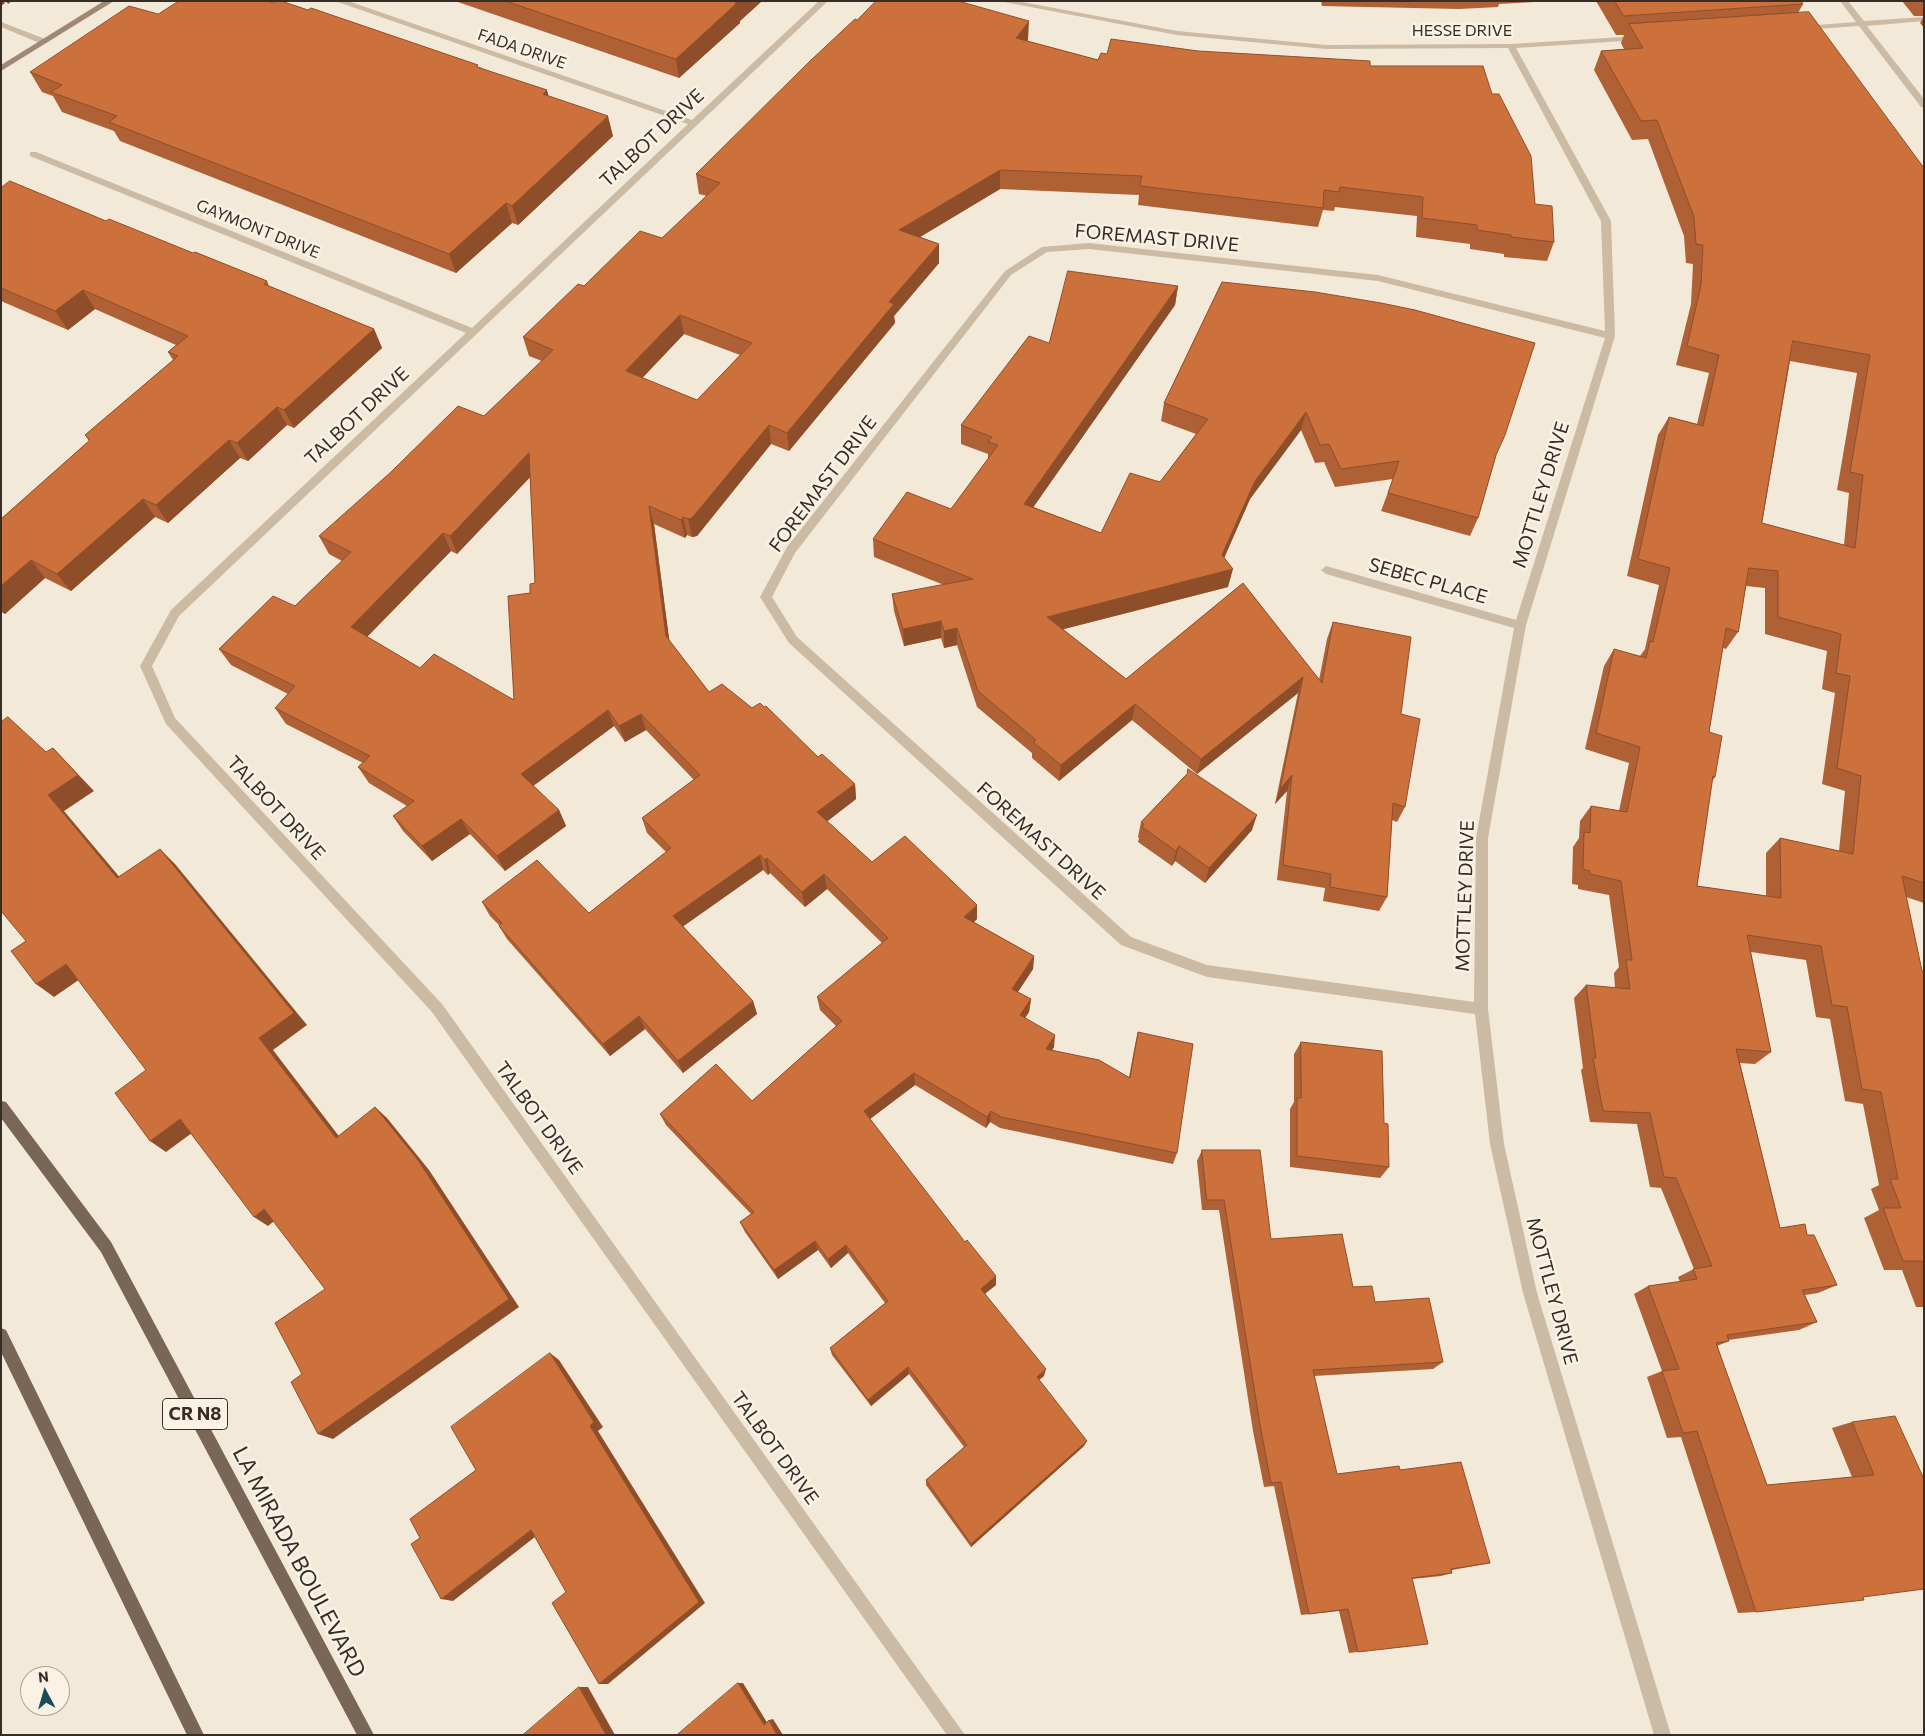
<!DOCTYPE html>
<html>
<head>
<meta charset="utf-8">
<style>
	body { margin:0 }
	#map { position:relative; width:1925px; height:1736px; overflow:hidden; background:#f3e9d8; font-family:Commissioner,sans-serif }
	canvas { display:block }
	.frame { position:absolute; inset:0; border:2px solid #362d26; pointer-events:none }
	.north { position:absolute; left:20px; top:1666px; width:50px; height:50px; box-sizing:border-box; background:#faf3e5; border:1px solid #aca499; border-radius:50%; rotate:354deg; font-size:14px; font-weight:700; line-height:20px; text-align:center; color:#362d26 }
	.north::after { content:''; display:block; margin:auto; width:18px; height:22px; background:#194e59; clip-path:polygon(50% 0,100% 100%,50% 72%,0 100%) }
</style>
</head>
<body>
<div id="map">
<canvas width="1925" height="1736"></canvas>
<div class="frame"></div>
<div class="north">N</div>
</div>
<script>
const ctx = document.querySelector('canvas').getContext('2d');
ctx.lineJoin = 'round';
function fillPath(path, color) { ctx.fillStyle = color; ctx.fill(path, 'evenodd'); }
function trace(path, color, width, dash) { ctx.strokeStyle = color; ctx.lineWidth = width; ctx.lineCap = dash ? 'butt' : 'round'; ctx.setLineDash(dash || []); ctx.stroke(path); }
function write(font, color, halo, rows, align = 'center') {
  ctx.font = font + ' Commissioner,sans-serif'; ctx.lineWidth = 5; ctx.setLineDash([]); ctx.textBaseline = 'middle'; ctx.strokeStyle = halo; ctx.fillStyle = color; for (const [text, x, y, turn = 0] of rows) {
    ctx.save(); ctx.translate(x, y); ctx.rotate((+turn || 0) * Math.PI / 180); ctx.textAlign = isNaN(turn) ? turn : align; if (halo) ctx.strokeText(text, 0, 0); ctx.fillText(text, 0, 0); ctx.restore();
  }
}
fillPath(new Path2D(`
	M 1,22 L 48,40 L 49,42 L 42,44 L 1,27 Z`), '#cbbaa4');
fillPath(new Path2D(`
	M 335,1 L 348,1 L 692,120 L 819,1 L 828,1 L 179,616 L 152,666 L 175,718 L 442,1004 L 965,1735 L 947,1735 L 432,1012 L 166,724 L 140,666 L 171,610 L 466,333 L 30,156 L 30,152 L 36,152 L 472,328 L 688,124 Z
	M 999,1 L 1017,1 L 1177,31 L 1326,45 L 1511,44 L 1639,36 L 1643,38 L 1639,40 L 1516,48 L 1611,221 L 1615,336 L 1526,625 L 1488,838 L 1488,1009 L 1504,1144 L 1537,1293 L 1671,1735 L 1654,1735 L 1523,1293 L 1490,1144 L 1475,1014 L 1207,977 L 1121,945 L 789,643 L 760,597 L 787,547 L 1005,271 L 1042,247 L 1089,243 L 1378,275 L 1605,331 L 1601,221 L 1508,48 L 1326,49 L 1177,35 ZM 1089,249 L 1378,281 L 1605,338 L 1516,620 L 1326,566 L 1321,570 L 1326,574 L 1514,628 L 1476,838 L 1474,1002 L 1207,965 L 1131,937 L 797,637 L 772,597 L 795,553 L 1011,275 L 1047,252 Z
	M 1840,1 L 1848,1 L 1864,21 L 1924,17 L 1924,21 L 1867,26 L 1924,99 L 1924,108 L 1921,107 L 1859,26 L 1801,30 L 1800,28 L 1804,26 L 1856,22 Z`), '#cbbaa4');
fillPath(new Path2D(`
	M 104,1 L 114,1 L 1,71 L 1,65 Z`), '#9f8975');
fillPath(new Path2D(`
	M 1,1101 L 6,1102 L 111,1242 L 374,1735 L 357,1735 L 101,1252 L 1,1118 Z
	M 1,1328 L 6,1330 L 204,1735 L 187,1735 L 1,1352 Z`), '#796656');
fillPath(new Path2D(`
	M 455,1 L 762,1 L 740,21 L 740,23 L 679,78 Z
	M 1321,1 L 1552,1 L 1499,4 L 1498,7 L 1459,9 L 1322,6 Z
	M 1596,1 L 1801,1 L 1803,4 L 1798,13 L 1924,168 L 1924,903 L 1906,897 L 1922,971 L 1924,972 L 1924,1307 L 1916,1307 L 1902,1270 L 1884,1270 L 1864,1218 L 1879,1210 L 1871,1189 L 1879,1185 L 1863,1104 L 1845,1101 L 1830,1019 L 1816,1017 L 1806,960 L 1751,952 L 1771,1052 L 1755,1064 L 1740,1063 L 1780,1228 L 1807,1235 L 1837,1285 L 1818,1293 L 1805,1295 L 1817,1322 L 1799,1330 L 1728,1340 L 1729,1341 L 1717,1346 L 1767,1485 L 1852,1477 L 1832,1428 L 1852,1422 L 1924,1479 L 1756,1612 L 1738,1613 L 1681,1437 L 1667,1438 L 1647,1377 L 1662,1371 L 1634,1294 L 1648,1286 L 1680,1282 L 1678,1277 L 1694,1269 L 1661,1188 L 1650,1187 L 1637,1124 L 1590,1122 L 1581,1070 L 1583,1068 L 1574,998 L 1586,985 L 1615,988 L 1614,973 L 1619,967 L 1609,895 L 1578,889 L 1578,885 L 1572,884 L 1573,847 L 1579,838 L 1580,821 L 1591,806 L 1619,811 L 1629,763 L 1585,749 L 1604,666 L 1614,649 L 1640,656 L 1645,649 L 1659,585 L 1627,576 L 1658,435 L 1669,417 L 1697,424 L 1709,373 L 1676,365 L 1691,304 L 1693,264 L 1686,263 L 1684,236 L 1648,139 L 1632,140 L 1594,70 L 1601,51 L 1624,49 L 1621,43 L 1624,35 L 1616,35 ZM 1790,361 L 1857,373 L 1837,490 L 1849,493 L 1844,545 L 1762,523 ZM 1746,586 L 1765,588 L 1765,634 L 1827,651 L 1822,689 L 1835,693 L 1822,784 L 1845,791 L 1839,851 L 1780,838 L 1766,853 L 1766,896 L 1697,886 L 1712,781 L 1715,777 L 1709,732 L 1723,648 L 1726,649 L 1738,632 Z
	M 1902,1 L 1924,1 L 1924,16 L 1914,16 Z
	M 158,14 L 479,67 L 549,96 L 613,136 L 518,225 L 512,223 L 456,273 L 120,141 L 114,131 L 62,112 L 53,96 L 42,92 L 30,72 Z
	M 1924,16 L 1924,28 L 1920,23 Z
	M 857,20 L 1028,40 L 1027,41 L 1098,60 L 1107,54 L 1198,51 L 1370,66 L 1492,94 L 1535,204 L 1554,242 L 1547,261 L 1504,257 L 1504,254 L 1470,249 L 1470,244 L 1416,237 L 1417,216 L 1335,207 L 1334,211 L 1323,210 L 1318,227 L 1138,205 L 1139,195 L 1000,189 L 920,237 L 939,244 L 939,263 L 894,316 L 895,323 L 789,451 L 771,444 L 697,536 L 692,537 L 687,535 L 685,538 L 654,524 L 669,640 L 709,692 L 752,708 L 855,784 L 856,799 L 827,821 L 872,862 L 977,919 L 974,922 L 1034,956 L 1033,969 L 1018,992 L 1031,999 L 1029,1012 L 1025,1018 L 1054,1047 L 1052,1050 L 1129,1077 L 1135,1045 L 1138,1032 L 1177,1153 L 1173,1164 L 1000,1128 L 990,1122 L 986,1128 L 915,1085 L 870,1119 L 996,1285 L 985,1294 L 1044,1376 L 1039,1380 L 1084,1446 L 971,1547 L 926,1485 L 926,1480 L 964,1447 L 909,1374 L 871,1406 L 832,1355 L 830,1348 L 885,1303 L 848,1253 L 831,1268 L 818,1250 L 778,1279 L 745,1232 L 740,1222 L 751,1214 L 666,1125 L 660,1114 L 752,1101 L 836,1026 L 820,1010 L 817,997 L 882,943 L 827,889 L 805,907 L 770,873 L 768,875 L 763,870 L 683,926 L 753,1001 L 757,1014 L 683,1073 L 645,1029 L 610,1056 L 507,939 L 499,926 L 499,925 L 490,916 L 482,902 L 589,913 L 666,852 L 647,833 L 642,818 L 694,780 L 646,730 L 625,742 L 614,726 L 533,786 L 559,810 L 566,826 L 505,871 L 470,834 L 432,861 L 403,831 L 393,816 L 407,806 L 369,783 L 358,767 L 363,763 L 286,724 L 275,708 L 288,694 L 231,665 L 219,649 L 295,606 L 342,561 L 329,554 L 319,536 L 484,416 L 542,361 L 529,356 L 523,337 L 584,286 L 662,238 L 707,196 L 699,194 L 696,174 ZM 684,334 L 740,355 L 697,400 L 642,378 ZM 530,477 L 535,583 L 530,593 L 514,700 L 420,668 L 367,637 L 451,551 L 457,554 Z
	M 1,188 L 106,221 L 267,281 L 269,286 L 374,329 L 382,348 L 294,428 L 287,425 L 248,461 L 240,458 L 168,523 L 155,517 L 71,591 L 45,578 L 5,614 L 1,612 L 1,519 L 89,441 L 85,435 L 173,360 L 168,352 L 176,345 L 95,309 L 68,330 L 1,301 Z
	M 1222,282 L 1496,456 L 1478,518 L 1470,536 L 1381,511 L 1393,479 L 1335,487 L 1324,462 L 1315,463 L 1301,430 L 1250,499 L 1224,558 L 1228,587 L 1063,629 L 1126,679 L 1243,583 L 1319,680 L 1327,639 L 1333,622 L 1401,714 L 1405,807 L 1397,822 L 1392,820 L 1387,897 L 1379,911 L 1323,901 L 1325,888 L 1277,880 L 1287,791 L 1275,804 L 1298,693 L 1197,774 L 1132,720 L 1059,781 L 1032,758 L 1032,753 L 977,707 L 957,645 L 944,648 L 941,638 L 904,646 L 894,611 L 892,594 L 944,585 L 874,557 L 873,539 L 951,509 L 988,459 L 988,454 L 961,444 L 961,425 L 1049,343 L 1178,286 L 1175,305 L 1033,507 L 1101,533 L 1160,482 L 1196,434 L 1161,421 L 1164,403 Z
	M 1186,775 L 1252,830 L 1205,883 L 1175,861 L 1172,866 L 1138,842 L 1139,838 L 1138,837 L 1141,822 Z
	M 1301,1042 L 1389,1167 L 1380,1178 L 1290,1167 L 1290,1109 L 1294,1102 L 1294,1054 Z
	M 1202,1150 L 1271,1239 L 1353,1287 L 1375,1302 L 1443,1362 L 1433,1369 L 1314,1376 L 1337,1474 L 1400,1470 L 1490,1563 L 1452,1570 L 1452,1573 L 1441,1576 L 1412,1579 L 1358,1652 L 1349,1653 L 1339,1611 L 1301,1615 L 1274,1486 L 1264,1487 L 1253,1431 L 1219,1210 L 1202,1210 L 1197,1161 Z`), '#af6034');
fillPath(new Path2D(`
	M 1,1 L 4,1 L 5,3 L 1,6 Z
	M 6,1 L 12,1 L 8,4 Z
	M 737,1 L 762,1 L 740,21 L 740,23 L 679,78 L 676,59 Z
	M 1029,21 L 1028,40 L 1015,58 L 1016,38 Z
	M 547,90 L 552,110 L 543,94 Z
	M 608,116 L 613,136 L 518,225 L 512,206 Z
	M 1000,170 L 1000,189 L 900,249 L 899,230 Z
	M 506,203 L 512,223 L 456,273 L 449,254 Z
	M 939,244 L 939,263 L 894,316 L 895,323 L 789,451 L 787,433 L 889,302 Z
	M 1178,286 L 1175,305 L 1023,522 L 1024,504 Z
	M 83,290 L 95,309 L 68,330 L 55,311 Z
	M 680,315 L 684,334 L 631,390 L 626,371 Z
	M 374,329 L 382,348 L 294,428 L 284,410 Z
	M 277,407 L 287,425 L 248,461 L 237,443 Z
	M 1306,412 L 1301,430 L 1250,499 L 1218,572 L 1222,555 L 1255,481 Z
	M 769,425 L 771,444 L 697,536 L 692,537 L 688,519 Z
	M 229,440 L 240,458 L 168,523 L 156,505 Z
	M 529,453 L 536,471 L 457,554 L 450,536 Z
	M 143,499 L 155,517 L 71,591 L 57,574 Z
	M 649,506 L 654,524 L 671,653 L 666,636 Z
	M 683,517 L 687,535 L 685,538 L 681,520 Z
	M 443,533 L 451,551 L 360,644 L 351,627 Z
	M 31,560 L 45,578 L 5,614 L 1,610 L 1,586 Z
	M 1233,569 L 1228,587 L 1045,634 L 1047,617 Z
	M 941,621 L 941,638 L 904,646 L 903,629 Z
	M 957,628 L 957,645 L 944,648 L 944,631 Z
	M 1303,677 L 1298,693 L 1197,774 L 1201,759 Z
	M 1135,704 L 1132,720 L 1059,781 L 1061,765 Z
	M 608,710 L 614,726 L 529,789 L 521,774 Z
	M 641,714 L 646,730 L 625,742 L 619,726 Z
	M 53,748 L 94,791 L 64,811 L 133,893 L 117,878 L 48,795 Z
	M 1292,775 L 1287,791 L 1275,804 L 1280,789 Z
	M 855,784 L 856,799 L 820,827 L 817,812 Z
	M 559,810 L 566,826 L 505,871 L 497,856 Z
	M 1257,815 L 1252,830 L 1205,883 L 1209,868 Z
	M 461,819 L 470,834 L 432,861 L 422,846 Z
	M 1179,846 L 1175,861 L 1172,866 L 1176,851 Z
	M 160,849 L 175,864 L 307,1025 L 273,1050 L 348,1148 L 336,1138 L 259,1038 Z
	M 760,855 L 763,870 L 678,930 L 673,916 Z
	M 767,858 L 770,873 L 768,875 L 765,860 Z
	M 824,874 L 827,889 L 805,907 L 802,892 Z
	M 977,905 L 977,919 L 964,931 L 964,917 Z
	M 1034,956 L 1033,969 L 1011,1002 L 1012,989 Z
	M 66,964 L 83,977 L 54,997 L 36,984 Z
	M 1031,999 L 1029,1012 L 1019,1027 L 1020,1015 Z
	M 753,1001 L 757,1014 L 683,1073 L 678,1061 Z
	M 639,1016 L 645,1029 L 610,1056 L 603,1044 Z
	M 1055,1035 L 1054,1047 L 1045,1061 L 1046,1049 Z
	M 914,1073 L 915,1085 L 866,1122 L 864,1111 Z
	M 375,1107 L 387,1118 L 429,1170 L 519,1307 L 333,1439 L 318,1434 Z
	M 991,1111 L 990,1122 L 986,1128 L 987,1117 Z
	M 180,1119 L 196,1130 L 166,1152 L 150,1141 Z
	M 264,1209 L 278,1218 L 268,1226 L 254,1217 Z
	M 815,1241 L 818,1250 L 778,1279 L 774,1270 Z
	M 846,1245 L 848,1253 L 831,1268 L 828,1259 Z
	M 996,1276 L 996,1285 L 980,1297 L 981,1289 Z
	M 550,1353 L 559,1360 L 603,1427 L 598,1431 L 705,1603 L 608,1684 L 599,1684 L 590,1426 Z
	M 908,1367 L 909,1374 L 871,1406 L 868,1400 Z
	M 1046,1369 L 1044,1376 L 1035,1383 L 1037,1377 Z
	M 1087,1441 L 1084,1446 L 971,1547 L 971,1544 Z
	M 531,1530 L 540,1533 L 453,1601 L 441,1599 Z
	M 738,1683 L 743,1683 L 768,1724 L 764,1725 Z
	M 579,1687 L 588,1687 L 615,1735 L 606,1735 Z
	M 773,1719 L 783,1735 L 777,1735 L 769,1720 Z`), '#8f4e2a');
const building = new Path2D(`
	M 179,1 L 268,1 L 273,3 L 277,1 L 281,1 L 308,10 L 311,8 L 478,65 L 477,67 L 547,90 L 543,94 L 608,116 L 512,206 L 506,203 L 449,254 L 109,122 L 117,116 L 51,92 L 62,85 L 30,72 L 129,6 L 158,14 Z
	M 506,1 L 737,1 L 735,3 L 737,3 L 676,59 Z
	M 876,1 L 958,1 L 1029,21 L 1016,38 L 1098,60 L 1101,53 L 1107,54 L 1111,39 L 1198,51 L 1370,61 L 1370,66 L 1483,66 L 1492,94 L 1499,94 L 1531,156 L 1535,204 L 1552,206 L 1554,242 L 1511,237 L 1511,235 L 1477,230 L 1477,225 L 1422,218 L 1423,197 L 1340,187 L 1339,192 L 1324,190 L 1323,208 L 1140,186 L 1142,176 L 1000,170 L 899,230 L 939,244 L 889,302 L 894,304 L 787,433 L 769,425 L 692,518 L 688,519 L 683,517 L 681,520 L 649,506 L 666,636 L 709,692 L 722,684 L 752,708 L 760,703 L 764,707 L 766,706 L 818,757 L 822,754 L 855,784 L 817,812 L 872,862 L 905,836 L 977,905 L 964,917 L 1034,956 L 1012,989 L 1031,999 L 1020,1015 L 1055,1035 L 1046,1049 L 1099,1060 L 1130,1078 L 1138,1032 L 1193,1044 L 1177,1153 L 1001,1117 L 991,1111 L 987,1117 L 914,1073 L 864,1111 L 965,1242 L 967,1240 L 996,1276 L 981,1289 L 1046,1369 L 1037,1377 L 1087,1441 L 971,1544 L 926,1480 L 967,1445 L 908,1367 L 868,1400 L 830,1348 L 888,1301 L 846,1245 L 828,1259 L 815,1241 L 774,1270 L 740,1222 L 754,1212 L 660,1114 L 716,1064 L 752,1101 L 842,1021 L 817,997 L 888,938 L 824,874 L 802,892 L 767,858 L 765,860 L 760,855 L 673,916 L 753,1001 L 678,1061 L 639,1016 L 603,1044 L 499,926 L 502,923 L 482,902 L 537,860 L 589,913 L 671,848 L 642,818 L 700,775 L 641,714 L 619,726 L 608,710 L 521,774 L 559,810 L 497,856 L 461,819 L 422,846 L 393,816 L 414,801 L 358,767 L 370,756 L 275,708 L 295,686 L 219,649 L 273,596 L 295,606 L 351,552 L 319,536 L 391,472 L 458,406 L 484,416 L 553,350 L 523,337 L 578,284 L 584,286 L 640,231 L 662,238 L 720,183 L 696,174 L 810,61 L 855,19 L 857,20 ZM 680,315 L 752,343 L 697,400 L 626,371 ZM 529,453 L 535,583 L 530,584 L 530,593 L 508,596 L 514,700 L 434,654 L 420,668 L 351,627 L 443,533 L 450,536 Z
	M 1615,1 L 1801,1 L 1803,4 L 1624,16 Z
	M 1809,12 L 1924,168 L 1924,883 L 1902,876 L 1922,971 L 1924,972 L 1924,1265 L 1922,1261 L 1903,1261 L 1883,1208 L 1901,1208 L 1890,1179 L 1898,1179 L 1881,1092 L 1862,1089 L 1847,1007 L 1832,1005 L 1821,946 L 1747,935 L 1771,1052 L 1736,1049 L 1780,1228 L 1805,1224 L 1807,1235 L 1814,1235 L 1837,1285 L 1802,1290 L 1817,1322 L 1727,1335 L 1729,1341 L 1716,1343 L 1767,1485 L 1874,1475 L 1852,1422 L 1895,1416 L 1924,1479 L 1924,1589 L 1863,1597 L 1864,1600 L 1756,1612 L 1697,1431 L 1683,1433 L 1662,1371 L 1679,1369 L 1648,1286 L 1697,1279 L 1693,1269 L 1712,1266 L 1676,1178 L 1664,1177 L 1650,1113 L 1603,1111 L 1593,1058 L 1596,1058 L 1586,985 L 1630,989 L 1626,960 L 1632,960 L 1621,881 L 1590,874 L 1590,871 L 1583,869 L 1584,832 L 1590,833 L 1591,806 L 1627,812 L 1640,747 L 1596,733 L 1614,649 L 1646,658 L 1650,641 L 1653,642 L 1670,568 L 1638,559 L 1669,417 L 1703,426 L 1719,355 L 1687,346 L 1701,285 L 1703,245 L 1696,244 L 1694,217 L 1657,120 L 1641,121 L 1601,51 L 1643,48 L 1629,24 ZM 1793,341 L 1870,355 L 1850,472 L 1863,475 L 1855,548 L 1762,523 ZM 1749,568 L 1778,571 L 1778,617 L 1841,634 L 1836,673 L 1850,676 L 1837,768 L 1861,776 L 1853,854 L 1780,838 L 1781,898 L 1697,886 L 1713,776 L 1715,777 L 1722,736 L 1709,732 L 1726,628 L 1738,632 Z
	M 10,181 L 106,221 L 109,219 L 193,253 L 195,252 L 267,281 L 264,284 L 374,329 L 284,410 L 277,407 L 237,443 L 229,440 L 156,505 L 143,499 L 57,574 L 31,560 L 1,586 L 1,519 L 90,440 L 85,435 L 178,356 L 168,352 L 188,336 L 83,290 L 55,311 L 1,288 L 1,188 Z
	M 1068,271 L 1178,286 L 1024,504 L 1101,533 L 1130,473 L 1160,482 L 1208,419 L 1164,403 L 1222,282 L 1315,292 L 1381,303 L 1415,310 L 1535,343 L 1505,435 L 1496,455 L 1478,518 L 1388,493 L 1399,461 L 1341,469 L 1329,444 L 1320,445 L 1306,412 L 1255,481 L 1222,555 L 1233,569 L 1047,617 L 1126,679 L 1243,583 L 1322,683 L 1333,622 L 1411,637 L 1401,714 L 1420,719 L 1405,807 L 1393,803 L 1387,897 L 1330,887 L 1331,874 L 1283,865 L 1292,775 L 1280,789 L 1303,677 L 1201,759 L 1135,704 L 1061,765 L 1033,742 L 1036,740 L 978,691 L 957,628 L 944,631 L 941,621 L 903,629 L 892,594 L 973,579 L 873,539 L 907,492 L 951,509 L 998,445 L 988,442 L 992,437 L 961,425 L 1029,336 L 1049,343 Z
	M 8,717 L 46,752 L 53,748 L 78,775 L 48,795 L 117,878 L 160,849 L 294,1013 L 259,1038 L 336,1138 L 375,1107 L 418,1160 L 509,1299 L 318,1434 L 291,1382 L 302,1374 L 275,1323 L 325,1289 L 264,1209 L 254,1217 L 180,1119 L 150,1141 L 115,1093 L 146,1070 L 66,964 L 36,984 L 11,951 L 26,941 L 1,911 L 1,722 Z
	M 1188,769 L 1257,815 L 1209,868 L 1179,846 L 1176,851 L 1142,827 L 1144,824 L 1141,822 L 1187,774 Z
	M 1301,1042 L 1382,1051 L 1384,1123 L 1388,1124 L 1389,1167 L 1297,1156 L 1297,1098 L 1301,1098 Z
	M 1202,1150 L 1260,1150 L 1271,1239 L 1342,1234 L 1353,1287 L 1372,1286 L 1375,1302 L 1429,1298 L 1443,1362 L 1313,1370 L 1337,1474 L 1399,1466 L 1400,1470 L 1461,1462 L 1490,1563 L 1451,1569 L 1452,1573 L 1412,1578 L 1428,1644 L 1358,1652 L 1348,1609 L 1309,1614 L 1281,1482 L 1271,1483 L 1260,1425 L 1224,1200 L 1207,1200 Z
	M 550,1353 L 594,1422 L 590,1426 L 699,1602 L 599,1684 L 552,1603 L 566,1592 L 531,1530 L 441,1599 L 411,1544 L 420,1538 L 410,1519 L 476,1470 L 451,1427 Z
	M 738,1683 L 764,1725 L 769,1720 L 777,1735 L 677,1735 Z
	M 579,1687 L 606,1735 L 523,1735 Z`);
fillPath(building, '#cc703c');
trace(building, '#8f4e2a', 1);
write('16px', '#362d26', '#faf3e5', [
	["HESSE DRIVE",1462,31],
	["FADA DRIVE",522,49,19],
	["GAYMONT DRIVE",258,229,22]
]);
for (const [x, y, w] of [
	[195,1414,65]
]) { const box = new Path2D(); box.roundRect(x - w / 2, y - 15.5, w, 31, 4); ctx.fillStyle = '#faf3e5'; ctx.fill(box); trace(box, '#362d26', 1); }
write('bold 18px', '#362d26', null, [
	["CR N8",195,1414]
]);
write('19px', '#362d26', '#faf3e5', [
	["TALBOT DRIVE",652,138,-43],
	["FOREMAST DRIVE",1157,238,5],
	["TALBOT DRIVE",357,416,-43],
	["FOREMAST DRIVE",823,484,-53],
	["MOTTLEY DRIVE",1541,495,-73],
	["SEBEC PLACE",1428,581,16],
	["TALBOT DRIVE",276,808,47],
	["FOREMAST DRIVE",1041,841,42],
	["MOTTLEY DRIVE",1465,896,-88],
	["TALBOT DRIVE",539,1118,54],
	["MOTTLEY DRIVE",1552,1291,75],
	["TALBOT DRIVE",775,1448,54]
]);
write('22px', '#362d26', '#faf3e5', [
	["LA MIRADA BOULEVARD",299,1562,62]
]);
</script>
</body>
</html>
